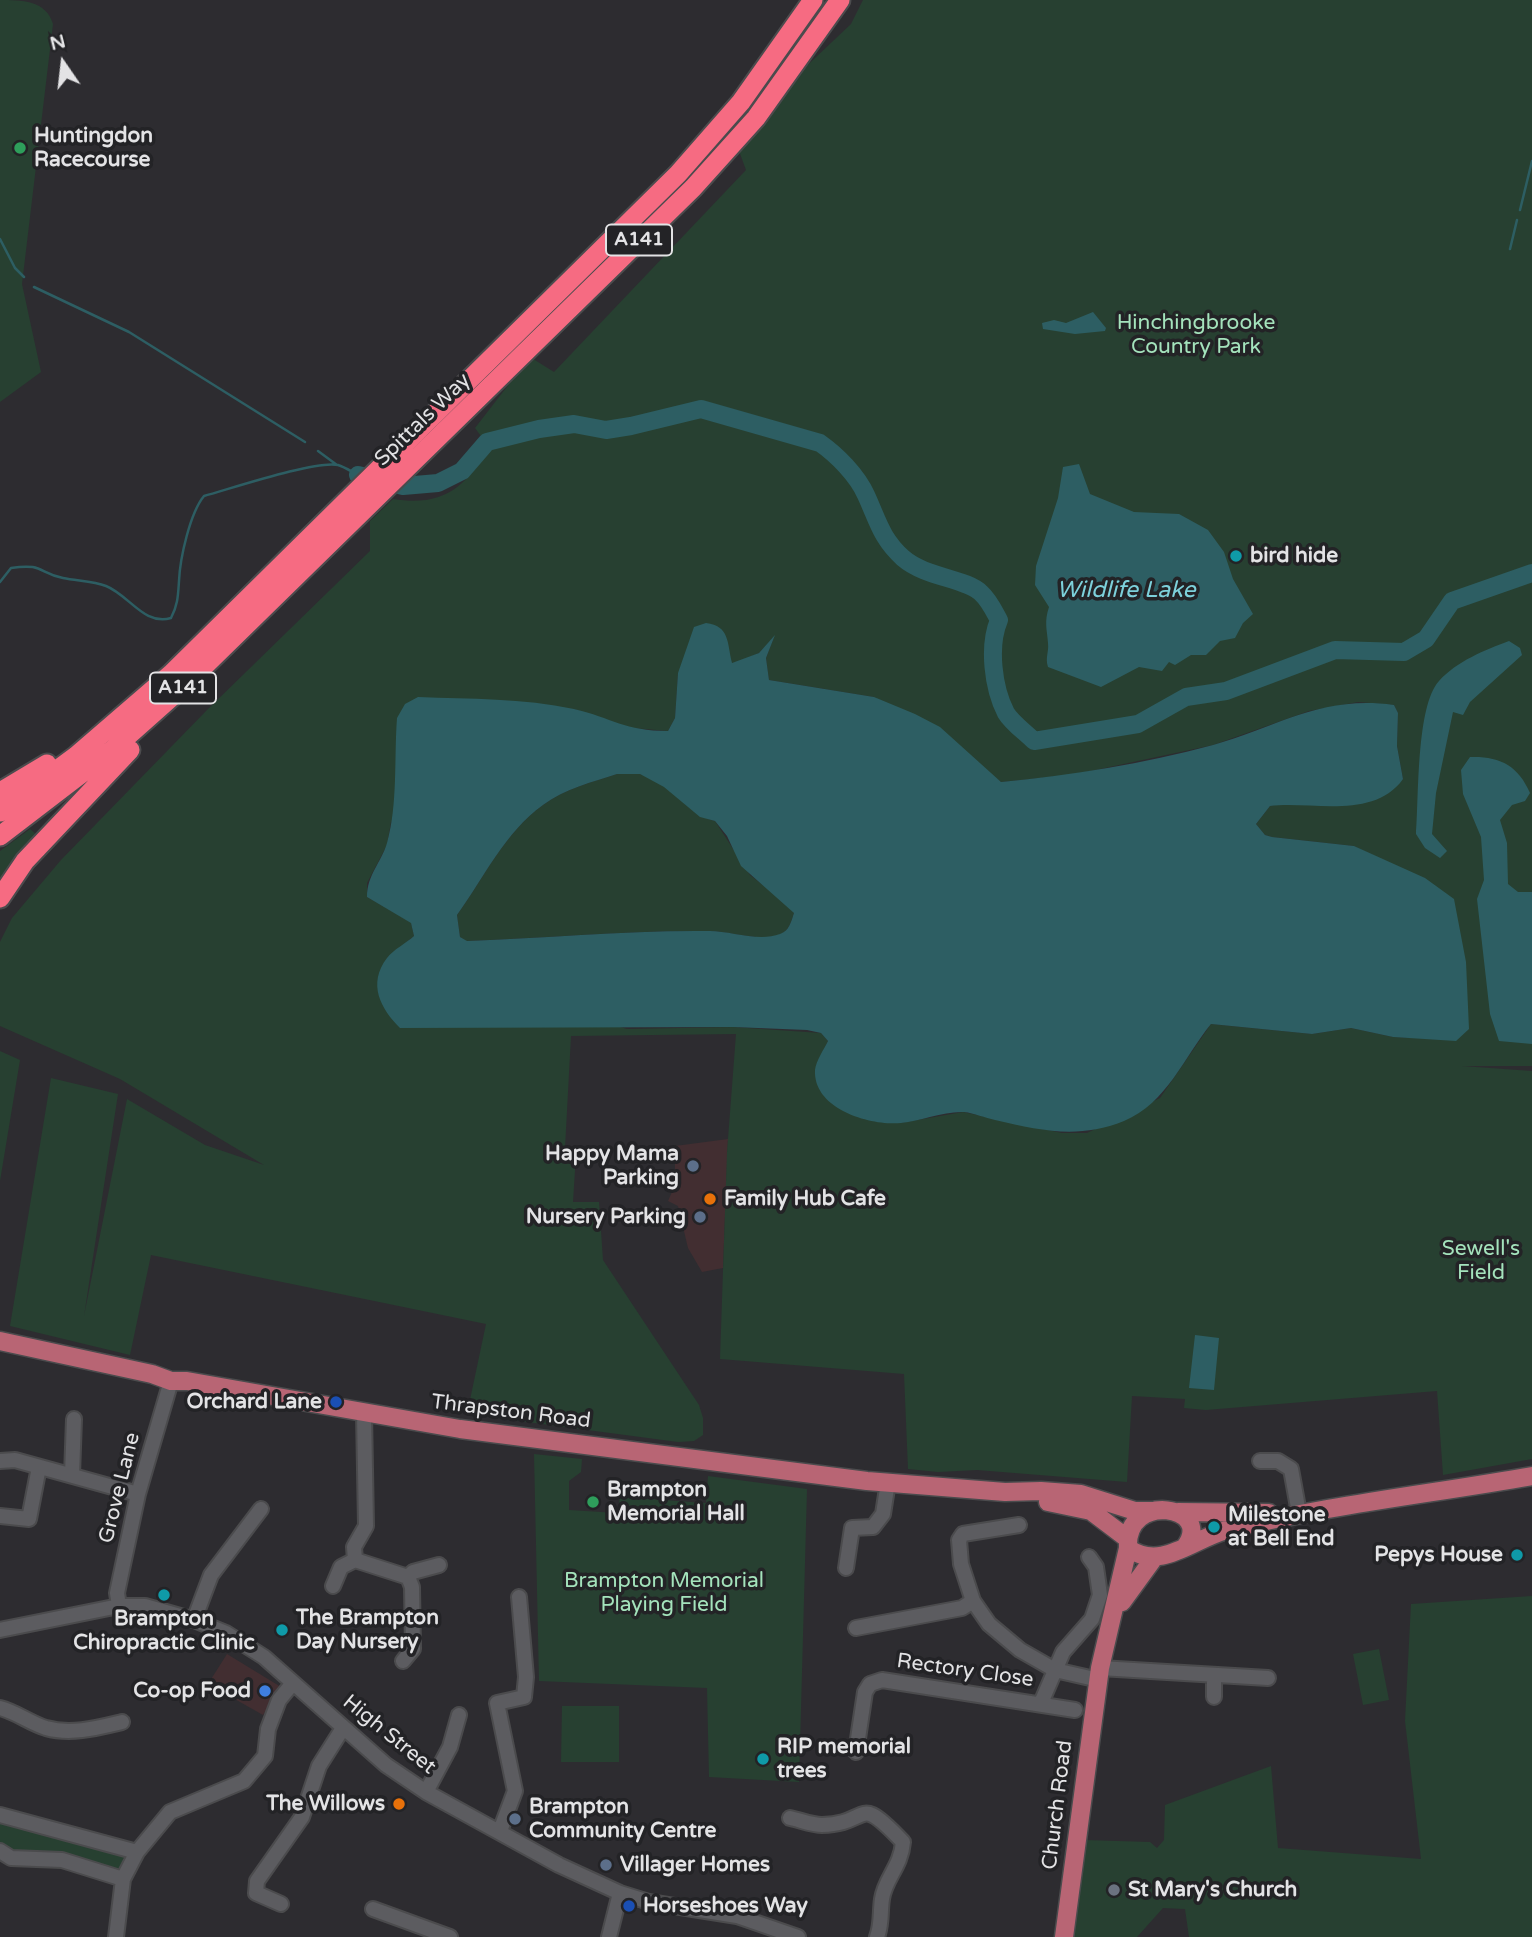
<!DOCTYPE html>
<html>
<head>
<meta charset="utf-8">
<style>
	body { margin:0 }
	#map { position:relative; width:1532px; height:1937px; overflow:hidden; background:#2d2c30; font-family:"Varela Round",sans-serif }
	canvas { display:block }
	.north { position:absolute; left:28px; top:28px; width:70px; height:70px; -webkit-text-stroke:5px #232326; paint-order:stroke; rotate:346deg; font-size:19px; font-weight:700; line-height:28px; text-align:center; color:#e3e3e5 }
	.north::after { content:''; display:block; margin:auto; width:24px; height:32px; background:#e3e3e5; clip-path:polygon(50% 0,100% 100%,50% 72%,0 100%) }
</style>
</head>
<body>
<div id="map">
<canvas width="1532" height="1937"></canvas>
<div class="north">N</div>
</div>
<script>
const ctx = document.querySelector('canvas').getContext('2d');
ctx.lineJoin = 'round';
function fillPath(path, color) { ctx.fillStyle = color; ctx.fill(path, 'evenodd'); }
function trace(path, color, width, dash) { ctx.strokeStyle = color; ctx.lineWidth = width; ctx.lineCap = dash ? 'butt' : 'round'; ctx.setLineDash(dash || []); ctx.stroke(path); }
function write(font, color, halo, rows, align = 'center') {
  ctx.font = font + ' "Varela Round",sans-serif'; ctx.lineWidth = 7; ctx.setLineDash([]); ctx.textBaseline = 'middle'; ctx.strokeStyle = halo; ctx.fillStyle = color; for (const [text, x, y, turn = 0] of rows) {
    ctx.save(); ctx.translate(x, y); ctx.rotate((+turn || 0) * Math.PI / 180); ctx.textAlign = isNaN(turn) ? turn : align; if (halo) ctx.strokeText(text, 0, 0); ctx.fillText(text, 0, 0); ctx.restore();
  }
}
fillPath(new Path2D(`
	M 728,1139 L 723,1268 L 702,1272 L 688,1248 L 678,1206 L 668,1201 L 675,1185 L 675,1146 Z
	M 227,1654 L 281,1687 L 263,1715 L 208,1684 Z`), '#422e31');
fillPath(new Path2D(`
	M 0,0 C 21,0 46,0 53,24 L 22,284 L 41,372 L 0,402 Z
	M 863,0 L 1532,0 L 1532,1066 L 1462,1066 L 1532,1071 L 1532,1459 L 1443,1475 L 1437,1391 L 1206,1410 L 1184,1408 L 1185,1399 L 1132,1396 L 1127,1482 L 977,1470 L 938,1472 L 908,1469 L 904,1374 L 720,1359 L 727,1152 L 736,1034 L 571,1036 L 565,1148 L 576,1154 L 573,1202 L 599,1202 L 603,1260 L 699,1405 L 703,1418 L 703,1435 L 694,1441 L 678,1442 L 467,1414 L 486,1324 L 151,1255 L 130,1355 L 10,1326 L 51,1078 L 118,1094 L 84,1316 L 127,1099 L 205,1145 L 264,1165 L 120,1079 L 0,1026 L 0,942 L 12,918 L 61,860 L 207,710 L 370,551 L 370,521 L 393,499 C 442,507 466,488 489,447 L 475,428 L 530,357 L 554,372 L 746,170 L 739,151 L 796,76 L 851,24 ZM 774,637 L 766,658 L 769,680 L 874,697 L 1001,782 L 1072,775 L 1213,745 L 1309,711 L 1358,702 L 1394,705 L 1398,713 L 1397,746 L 1403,779 L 1270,806 L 1256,824 L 1265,835 L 1272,837 L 1354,846 L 1448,895 L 1443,1039 L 1393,1037 L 1351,1028 L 1312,1034 L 1211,1024 L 1160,1098 L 1087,1133 L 1062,1133 L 963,1112 L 900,1123 L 822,1053 L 828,1041 L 821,1033 L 733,1027 L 627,1029 L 387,958 L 414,936 L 411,922 L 367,897 L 367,883 L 387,845 L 391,822 L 574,709 L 621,727 L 668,731 L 675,718 L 678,673 L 738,662 L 759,653 Z
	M 617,774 C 624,774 633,772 640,774 C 670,781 686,814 715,821 L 750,875 L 787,904 L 794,913 C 791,922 789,931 779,935 C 759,942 730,931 709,931 C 628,930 548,938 466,941 L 460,937 L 457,915 C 484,878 505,832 543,805 C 564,789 593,782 617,774 Z
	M 30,829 L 37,835 L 0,882 L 0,851 Z
	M 0,1051 L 20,1060 L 0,1181 Z
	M 534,1454 L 582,1459 L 581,1472 L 569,1481 L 569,1510 L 617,1513 L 620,1497 L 706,1503 L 708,1476 L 807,1489 L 799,1782 L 709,1777 L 707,1688 L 539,1681 Z
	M 1532,1596 L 1532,1937 L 1189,1937 L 1185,1909 L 1163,1908 L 1137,1937 L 1074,1937 L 1084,1840 L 1150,1842 L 1157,1848 L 1164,1840 L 1165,1805 L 1271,1766 L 1278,1848 L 1421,1859 L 1405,1721 L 1411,1604 Z
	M 1379,1649 L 1389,1700 L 1363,1705 L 1353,1654 Z
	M 562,1706 L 619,1706 L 619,1762 L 561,1762 Z
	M 7,1822 L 125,1855 L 120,1870 L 113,1872 L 11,1853 L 0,1846 L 0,1824 Z`), '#274031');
fillPath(new Path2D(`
	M 1093,312 L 1106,328 L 1105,331 L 1075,334 L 1043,329 L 1042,323 L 1054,320 L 1066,323 Z
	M 1079,464 L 1090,494 L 1134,512 L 1179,514 L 1208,530 L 1224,552 L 1233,579 L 1253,614 L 1243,623 L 1235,638 L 1220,641 L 1206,655 L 1191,655 L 1175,665 L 1169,662 L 1162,671 L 1139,667 L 1101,687 L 1048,667 C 1045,657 1049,653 1048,643 C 1047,629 1044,622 1049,607 L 1035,585 L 1036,566 L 1058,498 L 1063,467 Z
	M 706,623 C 730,626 727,643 732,663 L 759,653 L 775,635 L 766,658 L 769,680 L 874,697 L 915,714 L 940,727 L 1001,782 C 1072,775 1143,764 1213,745 C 1280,726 1321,695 1394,705 L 1398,713 L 1397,746 L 1403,779 C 1374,820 1312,801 1270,806 L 1256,824 L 1265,835 L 1272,837 L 1354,846 L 1425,878 L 1454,899 L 1466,962 L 1469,1029 L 1456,1041 L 1393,1037 L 1351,1028 L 1312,1034 L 1211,1024 C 1184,1057 1167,1103 1124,1121 C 1079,1139 1042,1131 995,1120 C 985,1118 974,1113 964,1112 C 944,1111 921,1121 901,1123 C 872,1126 813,1110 815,1070 C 816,1061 824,1049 828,1041 L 821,1033 L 807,1030 L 733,1027 L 400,1028 C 381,1009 367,984 387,958 C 393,950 406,943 414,936 L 411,923 L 367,897 C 367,875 381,863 387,843 C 398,804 394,758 397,718 L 405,704 L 418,697 C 470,699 523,698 574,709 C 612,718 625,731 668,731 L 675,718 L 678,673 L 694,627 ZM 617,774 L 640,774 L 664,787 L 700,817 L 715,821 L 727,836 L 741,866 L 794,913 C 791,922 789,931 780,934 C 759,942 730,931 710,931 C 628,930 548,938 467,941 L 460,937 L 457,915 C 484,878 505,832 543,805 C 564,789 593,782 617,774 Z
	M 1509,641 L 1520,648 L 1522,655 L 1470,702 L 1463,715 L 1453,712 L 1436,793 L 1432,834 L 1447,851 L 1440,858 L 1425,848 L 1416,834 C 1419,798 1416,706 1439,681 C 1457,661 1485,650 1509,641 Z
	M 1470,757 C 1499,756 1518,765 1530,793 L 1525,801 L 1512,805 L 1500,820 L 1507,843 L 1508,884 L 1518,892 L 1532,892 L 1532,1044 L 1499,1041 L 1490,1014 L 1477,899 L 1484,880 L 1481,837 L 1463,794 L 1461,770 Z
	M 1195,1335 L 1219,1338 L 1214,1390 L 1189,1388 Z`), '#2d5e63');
trace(new Path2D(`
	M 1520,210 L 1532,161
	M 0,239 L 15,268 L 24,277
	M 1510,249 L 1517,220
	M 34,287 L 129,332 L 305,442
	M 318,451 L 337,465
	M 0,582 L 11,568 C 44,563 38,573 63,578 C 77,581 93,581 106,586 C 129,595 144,626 171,618 C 178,605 178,595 179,581 C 180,558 190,513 204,496 C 230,489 316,460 338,465 C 345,467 352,472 358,475`), '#2d5e63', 2.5);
trace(new Path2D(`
	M 358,475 L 403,486 L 438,483 L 462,471 L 487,442 L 539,429 L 574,424 L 606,430 L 631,426 L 701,409 L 820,443 C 837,455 857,475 866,495 C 878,521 881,538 903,558 C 926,578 966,578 981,593 C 989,600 994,611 999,620 C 988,646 993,688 1006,713 C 1012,723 1025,732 1034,741 L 1138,724 L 1186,697 L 1226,691 L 1335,650 L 1404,652 L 1426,639 L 1452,601 L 1532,573`), '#2d5e63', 18);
const minor = new Path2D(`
	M 364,1413 L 366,1526 L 354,1547 L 355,1560 L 408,1577 L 412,1587 L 413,1649 L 403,1661
	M 0,1461 L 15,1460 L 138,1494
	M 1260,1461 L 1278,1461 L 1291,1469 L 1299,1513
	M 72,1475 L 74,1419
	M 0,1516 L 29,1519 L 39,1467
	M 1019,1525 L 963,1534 L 959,1540 L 961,1564 L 973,1601 L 989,1624 L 1020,1650 L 1055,1670 L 1099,1680
	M 846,1568 L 852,1528 L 873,1527 L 883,1514 L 888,1482
	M 408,1577 L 413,1572 L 439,1565
	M 333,1586 L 341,1567 L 355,1560
	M 119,1606 L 117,1593 L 138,1494 L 171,1381
	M 194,1620 L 211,1575 L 261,1509
	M 856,1628 L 962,1608 L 973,1601
	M 0,1630 L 119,1606 L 145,1606 L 194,1620 L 226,1633 L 264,1657 L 386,1765 L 426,1792 L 559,1865 L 620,1893 L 649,1902 L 737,1916 L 798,1937
	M 1100,1668 L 1268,1678
	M 1214,1697 L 1214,1675
	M 1041,1703 L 1063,1652 L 1092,1619 L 1100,1595 L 1096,1567 L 1089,1557
	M 0,1708 C 16,1712 30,1723 46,1728 C 71,1735 97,1728 122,1722
	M 856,1752 L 865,1692 L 870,1684 L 882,1680 L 1075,1710
	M 426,1792 L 450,1747 L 459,1715
	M 0,1815 L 137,1852
	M 790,1818 C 800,1820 812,1825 822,1825 C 872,1824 855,1791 903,1842 C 901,1867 885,1878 882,1899 C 880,1912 882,1924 877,1937
	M 500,1831 L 515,1791 L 497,1703 L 524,1697 L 526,1677 L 519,1597
	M 0,1851 L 11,1858 L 62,1860 L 123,1879
	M 281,1904 L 256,1893 L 257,1881 L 302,1817 L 319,1766 L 343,1728
	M 373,1909 L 450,1937
	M 116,1937 L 123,1879 L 137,1852 L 170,1812 L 244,1781 L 265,1756 L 268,1729 L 279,1700 L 293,1683
	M 609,1937 L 620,1893`);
const major = new Path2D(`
	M 0,1341 L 152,1374 L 171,1381 L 187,1381 L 460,1429 L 867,1481 L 1005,1492 L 1041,1491 L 1081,1494 L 1135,1511 L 1153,1511
	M 1048,1502 L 1091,1511 L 1128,1539
	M 1178,1512 L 1269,1513
	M 1185,1547 C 1216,1506 1125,1490 1128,1548 C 1161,1572 1194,1538 1227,1530 C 1327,1505 1430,1494 1532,1476
	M 1122,1602 L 1154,1558
	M 1064,1937 L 1100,1668 L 1128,1548`);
const highway = new Path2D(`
	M 0,792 L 47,764
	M 0,812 L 76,756 L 171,674 L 678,174 L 741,102 L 813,0
	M 0,836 L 111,751 L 183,687 L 693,188 L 756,118 L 840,0
	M 0,898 L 25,861 L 130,750`);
trace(minor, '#4b4b4d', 18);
trace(major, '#4b4b4d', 21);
trace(highway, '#4b4b4d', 23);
trace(minor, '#5c5c60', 14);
trace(major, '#b86574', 18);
trace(highway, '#f66b82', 19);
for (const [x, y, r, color] of [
	[20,148,7,"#2e9e5b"],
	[1236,556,7,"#0f9aa8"],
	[693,1166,7,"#5c6f8a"],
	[710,1199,7,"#e8710a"],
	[700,1217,7,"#5c6f8a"],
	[336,1402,7,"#1a4fb4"],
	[593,1502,7,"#2e9e5b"],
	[1214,1527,7,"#0f9aa8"],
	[1517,1555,7,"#0f9aa8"],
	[164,1595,7,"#0f9aa8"],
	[282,1630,7,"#0f9aa8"],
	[265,1691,7,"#3f7fe0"],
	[763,1759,7,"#0f9aa8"],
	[399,1804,7,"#e8710a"],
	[515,1819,7,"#5c6f8a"],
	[606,1865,7,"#5c6f8a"],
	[1114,1890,7,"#6b7280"],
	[629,1906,7,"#1a4fb4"]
]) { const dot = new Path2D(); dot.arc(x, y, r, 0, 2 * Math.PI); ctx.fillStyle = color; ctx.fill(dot); trace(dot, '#232326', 2.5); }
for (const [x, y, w] of [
	[639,240,66],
	[183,688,66]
]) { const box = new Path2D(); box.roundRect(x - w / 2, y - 15.5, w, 31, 5); ctx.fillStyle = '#232326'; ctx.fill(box); trace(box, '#e3e3e5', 2); }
write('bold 19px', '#e3e3e5', null, [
	["A141",639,240],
	["A141",183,688]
]);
write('bold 21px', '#e3e3e5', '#232326', [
	["Huntingdon",34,136],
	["Racecourse",34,160],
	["bird hide",1250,556],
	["Happy Mama",679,1154,"right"],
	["Parking",679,1178,"right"],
	["Family Hub Cafe",724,1199],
	["Nursery Parking",686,1217,"right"],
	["Orchard Lane",322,1402,"right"],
	["Brampton",607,1490],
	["Memorial Hall",607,1514],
	["Milestone",1228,1515],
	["at Bell End",1228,1539],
	["Pepys House",1503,1555,"right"],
	["The Brampton",296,1618],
	["Day Nursery",296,1642],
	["Brampton",164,1619,"center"],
	["Chiropractic Clinic",164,1643,"center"],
	["Co-op Food",251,1691,"right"],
	["RIP memorial",777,1747],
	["trees",777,1771],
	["The Willows",385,1804,"right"],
	["Brampton",529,1807],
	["Community Centre",529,1831],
	["Villager Homes",620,1865],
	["St Mary's Church",1128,1890],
	["Horseshoes Way",643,1906]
], 'left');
write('21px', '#a4e3bc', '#232326', [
	["Hinchingbrooke",1196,323],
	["Country Park",1196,347],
	["Sewell's",1481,1249],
	["Field",1481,1273],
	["Brampton Memorial",664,1581],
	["Playing Field",664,1605]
]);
write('21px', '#e3e3e5', '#232326', [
	["Spittals Way",423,420,-44],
	["Thrapston Road",511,1412,7],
	["Grove Lane",120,1488,-76],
	["Rectory Close",965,1671,8],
	["High Street",389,1735,39],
	["Church Road",1058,1805,-83]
]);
write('italic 23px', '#7dd1db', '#232326', [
	["Wildlife Lake",1126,591]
]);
</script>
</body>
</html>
